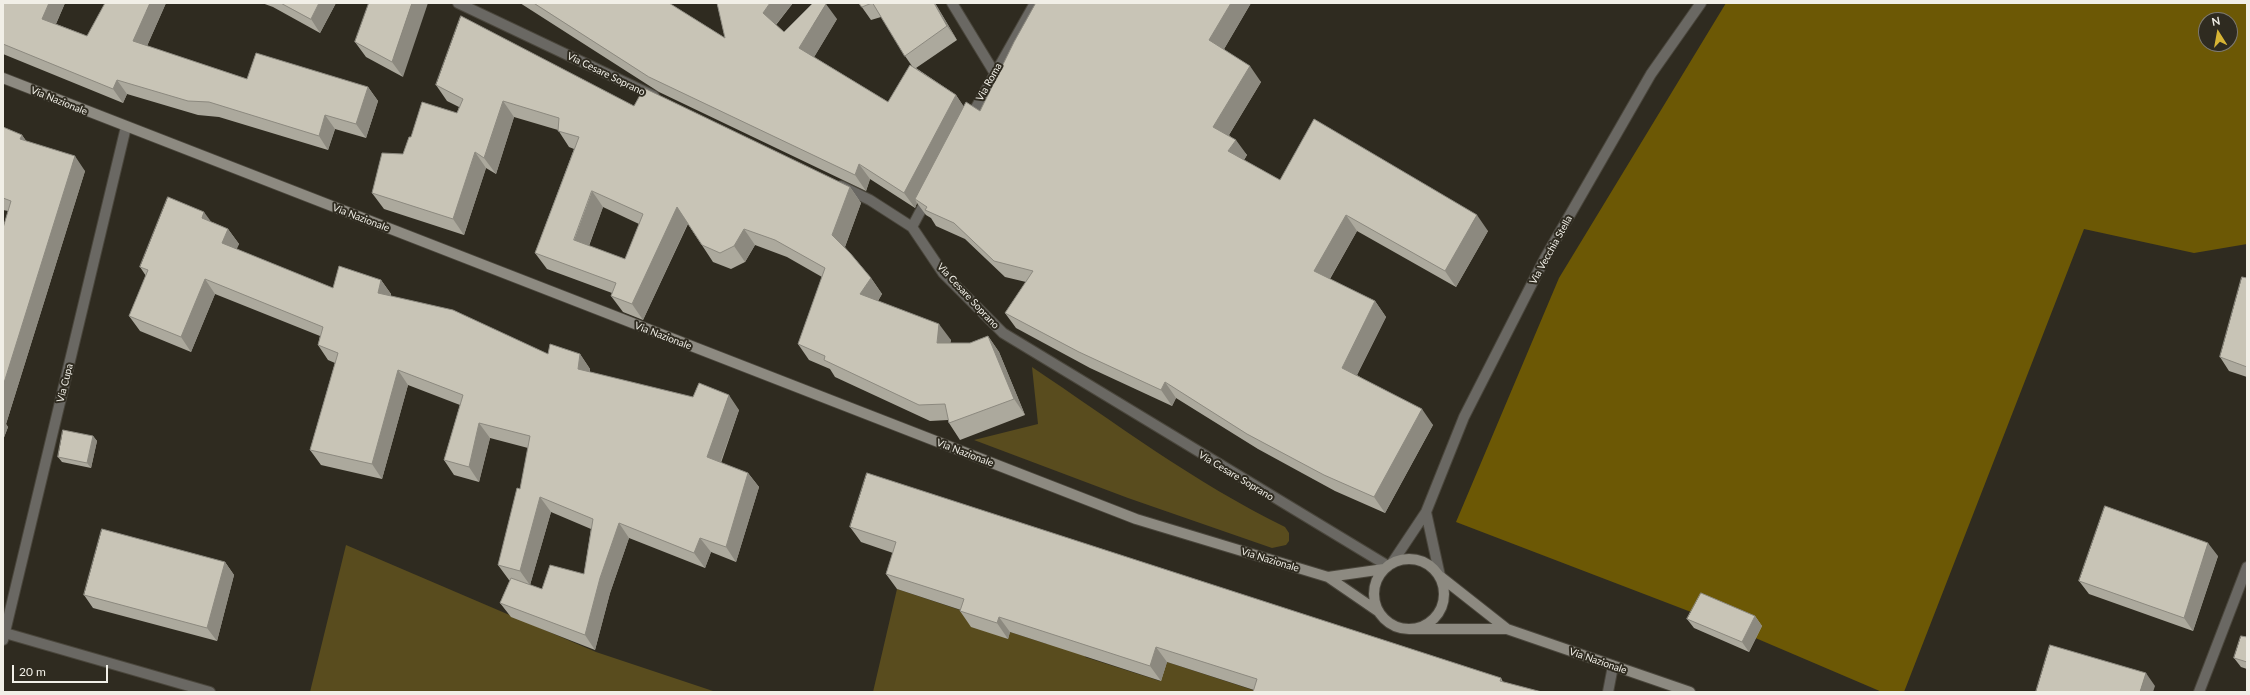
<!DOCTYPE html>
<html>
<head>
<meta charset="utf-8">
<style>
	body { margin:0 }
	#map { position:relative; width:2250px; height:695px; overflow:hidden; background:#2f2b20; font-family:Lato,sans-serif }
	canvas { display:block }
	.frame { position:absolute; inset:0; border:4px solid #f1efe7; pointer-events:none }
	.north { position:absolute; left:2198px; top:12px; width:40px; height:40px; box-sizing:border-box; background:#2f2b20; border:1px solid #7d7970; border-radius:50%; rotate:349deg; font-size:11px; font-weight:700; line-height:16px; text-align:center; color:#f1efe7 }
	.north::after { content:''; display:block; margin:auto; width:14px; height:18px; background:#d7b434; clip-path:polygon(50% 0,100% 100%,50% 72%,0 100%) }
	.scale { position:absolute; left:12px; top:665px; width:96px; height:18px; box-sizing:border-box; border:2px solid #f1efe7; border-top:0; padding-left:5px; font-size:12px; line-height:14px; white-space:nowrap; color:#f1efe7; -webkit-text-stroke:3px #2f2b20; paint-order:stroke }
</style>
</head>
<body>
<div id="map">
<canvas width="2250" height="695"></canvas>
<div class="frame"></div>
<div class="north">N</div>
<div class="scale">20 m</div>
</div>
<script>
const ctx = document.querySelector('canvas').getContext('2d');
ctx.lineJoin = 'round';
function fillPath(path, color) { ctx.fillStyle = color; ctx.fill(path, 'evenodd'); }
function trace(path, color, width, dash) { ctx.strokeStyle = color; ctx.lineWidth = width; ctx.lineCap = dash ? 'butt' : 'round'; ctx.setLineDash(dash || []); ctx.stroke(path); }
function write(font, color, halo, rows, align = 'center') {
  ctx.font = font + ' Lato,sans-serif'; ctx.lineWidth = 4; ctx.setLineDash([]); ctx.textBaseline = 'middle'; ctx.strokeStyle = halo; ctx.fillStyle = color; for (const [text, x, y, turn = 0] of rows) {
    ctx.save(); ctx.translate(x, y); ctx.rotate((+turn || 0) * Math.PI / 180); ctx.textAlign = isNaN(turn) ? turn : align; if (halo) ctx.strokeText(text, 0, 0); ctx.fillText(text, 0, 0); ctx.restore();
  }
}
fillPath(new Path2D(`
	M 1032,367 C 1114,422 1195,483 1285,527 L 1289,533 L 1289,541 L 1286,545 L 1272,548 L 1128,498 L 974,440 L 1038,424 Z
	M 346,545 L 596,652 L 716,692 L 310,692 Z
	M 897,589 L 975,615 L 1008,638 L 1010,632 L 1047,644 L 1051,633 L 1089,645 L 1085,657 L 1160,681 L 1167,662 L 1259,692 L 873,692 Z`), '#594c1e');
fillPath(new Path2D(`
	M 1726,3 L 2247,3 L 2247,244 L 2194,253 L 2084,229 L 1904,692 L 1882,692 L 1725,625 L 1456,522 L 1559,278 ZM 2206,20 L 2230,20 L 2230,44 L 2206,44 Z`), '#6c5805');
const service = new Path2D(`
	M 1608,692 L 1613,666
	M 2199,692 L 2247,567`);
const minor = new Path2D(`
	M 458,3 L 654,96
	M 952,3 L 994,72
	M 969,120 L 1035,3
	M 841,186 L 870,200 L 912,227 L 943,273 L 1003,333 L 1388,566
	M 912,227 L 928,197
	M 1426,512 L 1440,576
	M 1392,563 L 1426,512 L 1464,417 L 1545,258 L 1651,74 L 1701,3
	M 5,633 L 210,692
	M 3,640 L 126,127`);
const secondary = new Path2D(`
	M 3,78 L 1136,519 L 1328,577 L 1379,612
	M1374 594a35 35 0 1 1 70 0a35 35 0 1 1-70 0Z
	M 1328,577 L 1384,569
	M 1441,577 L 1507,629
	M 1410,629 L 1507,629 L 1690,692`);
trace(service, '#4a463c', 12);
trace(minor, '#4a463c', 12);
trace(secondary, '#4a463c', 12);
trace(service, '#6a6863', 10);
trace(minor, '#6a6863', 10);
trace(secondary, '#8d8a81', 10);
fillPath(new Path2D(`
	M 3,3 L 65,3 L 56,24 L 87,36 L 166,3 L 147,46 L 247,79 L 368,87 L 378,101 L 366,138 L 335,129 L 328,150 L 219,117 L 198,115 L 127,94 L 123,103 L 3,54 Z
	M 262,3 L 336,3 L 320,33 L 273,7 Z
	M 369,3 L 403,77 L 366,57 L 355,42 Z
	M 520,3 L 669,3 L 725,38 L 717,3 L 793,3 L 776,25 L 784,32 L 837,19 L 814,57 L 888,102 L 912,66 L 905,56 L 881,17 L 871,20 L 859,3 L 935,3 L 957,40 L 916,68 L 956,95 L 964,107 L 980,111 L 1036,3 L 1251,3 L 1224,49 L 1261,82 L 1229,135 L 1247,155 L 1244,160 L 1280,180 L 1488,231 L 1456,287 L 1357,231 L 1330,279 L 1375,301 L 1386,317 L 1357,375 L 1433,425 L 1385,513 L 1335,491 L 1258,449 L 1176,398 L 1172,406 L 1090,368 L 1016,328 L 1005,313 L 1026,282 L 1005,277 L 965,239 L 936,226 L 931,218 L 926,215 L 917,203 L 915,208 L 870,179 L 866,191 L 659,92 Z
	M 436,85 L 634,106 L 850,187 L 861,203 L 845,247 L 871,278 L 882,294 L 878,301 L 951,340 L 950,343 L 970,343 L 988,336 L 999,352 L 1025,415 L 960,440 L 949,423 L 948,420 L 930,421 L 835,377 L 830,369 L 809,360 L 798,344 L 822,277 L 787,257 L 755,245 L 745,262 L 731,269 L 713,262 L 688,224 L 643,320 L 623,312 L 611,296 L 612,293 L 547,269 L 535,253 L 574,149 L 569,147 L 558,130 L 514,117 L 496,174 L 486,168 L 464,235 L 384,209 L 372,193 L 403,154 L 411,137 L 457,113 L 459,107 L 447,101 ZM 603,207 L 639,224 L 625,259 L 589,246 Z
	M 3,127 L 22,135 L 26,141 L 85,171 L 6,424 L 8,427 L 3,440 L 8,211 L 3,210 Z
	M 212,222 L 228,229 L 239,244 L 236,249 L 333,288 L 381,280 L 391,294 L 391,296 L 548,354 L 580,354 L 590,369 L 590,372 L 739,410 L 721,463 L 748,473 L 759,487 L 736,562 L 711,552 L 705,568 L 629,538 L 610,593 L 595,650 L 511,617 L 500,603 L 510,580 L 509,580 L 498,565 L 520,489 L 528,448 L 490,438 L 479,482 L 454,475 L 444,460 L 460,405 L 408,385 L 382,479 L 321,465 L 310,450 L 335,363 L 328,360 L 318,345 L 320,336 L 215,294 L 191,352 L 140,331 L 129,316 L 146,276 L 140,267 ZM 551,512 L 591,529 L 584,574 L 542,589 L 530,585 Z
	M 2247,278 L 2247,377 L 2229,371 L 2220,357 Z
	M 93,436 L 97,441 L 91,468 L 62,462 L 58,457 Z
	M 850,527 L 1501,678 L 1503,682 L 1254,690 L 1167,662 L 1161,681 L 1010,632 L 1008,639 L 971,627 L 960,611 L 961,610 L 897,589 L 886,574 L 893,553 L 861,542 Z
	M 2218,556 L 2193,631 L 2089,594 L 2079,581 Z
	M 225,562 L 234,575 L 217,641 L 93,608 L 84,595 Z
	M 1755,616 L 1762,626 L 1749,652 L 1694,628 L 1687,619 Z
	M 2247,637 L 2247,669 L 2241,667 L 2234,658 Z`), '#aca99d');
fillPath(new Path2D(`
	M 49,3 L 65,3 L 52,33 L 42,19 Z
	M 150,3 L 166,3 L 143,55 L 133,41 Z
	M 319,3 L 336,3 L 320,33 L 311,19 Z
	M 412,3 L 428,3 L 403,77 L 392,62 Z
	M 770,3 L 793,3 L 773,28 L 763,13 Z
	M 934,3 L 935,3 L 957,40 L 947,26 Z
	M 1231,3 L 1251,3 L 1220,56 L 1209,40 Z
	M 826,4 L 837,19 L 810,64 L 799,48 Z
	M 1250,66 L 1261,82 L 1224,143 L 1213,127 Z
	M 117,80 L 127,94 L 123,103 L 113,89 Z
	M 368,87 L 378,101 L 366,138 L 356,124 Z
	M 956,95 L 966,110 L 915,199 L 917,203 L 915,208 L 904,193 Z
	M 503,101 L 514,117 L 496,174 L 484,158 Z
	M 325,115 L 335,129 L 328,150 L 319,136 Z
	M 22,135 L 32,149 L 20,139 Z
	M 1236,140 L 1247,155 L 1239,167 L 1228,151 Z
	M 475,152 L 486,168 L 464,235 L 453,219 Z
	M 75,156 L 85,171 L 6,424 L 8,427 L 3,440 L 3,386 Z
	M 859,164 L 870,179 L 866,191 L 855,175 Z
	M 850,187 L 861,203 L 843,252 L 832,235 Z
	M 592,191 L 603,207 L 585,256 L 574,240 Z
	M 677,207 L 688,223 L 643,320 L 632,304 Z
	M 204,212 L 215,227 L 202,218 Z
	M 1346,215 L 1357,231 L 1325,287 L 1314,271 Z
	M 1477,215 L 1488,231 L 1456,287 L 1445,271 Z
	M 228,229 L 239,244 L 233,258 L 222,243 Z
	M 744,229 L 755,245 L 745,262 L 734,246 Z
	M 871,278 L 882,294 L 872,310 L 860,294 Z
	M 205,279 L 215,294 L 191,352 L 181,337 Z
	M 381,280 L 391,294 L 388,307 L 378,293 Z
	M 1375,301 L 1386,317 L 1353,383 L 1342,368 Z
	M 939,324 L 951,340 L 948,360 L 937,343 Z
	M 988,336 L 999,352 L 1025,415 L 1014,399 Z
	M 580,354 L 590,369 L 588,384 L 578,369 Z
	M 398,370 L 408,385 L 382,479 L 372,464 Z
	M 1165,382 L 1176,398 L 1172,406 L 1161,390 Z
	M 729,395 L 739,410 L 717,472 L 707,457 Z
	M 1422,409 L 1433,425 L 1385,513 L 1374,497 Z
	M 479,423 L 490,438 L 479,482 L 469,467 Z
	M 93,436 L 97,441 L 91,468 L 87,463 Z
	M 748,473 L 759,487 L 736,562 L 726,547 Z
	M 540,497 L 551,512 L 530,585 L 520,571 Z
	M 619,523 L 629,538 L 610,593 L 595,650 L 585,635 L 600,578 Z
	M 700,538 L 711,552 L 705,568 L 694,553 Z
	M 2208,543 L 2218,556 L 2193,631 L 2184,618 Z
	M 225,562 L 234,575 L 217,641 L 207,628 Z
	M 1755,616 L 1762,626 L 1749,652 L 1742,642 Z
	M 999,617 L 1010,632 L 1008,639 L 997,623 Z
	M 1156,647 L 1167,662 L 1161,681 L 1150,666 Z
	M 2146,673 L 2155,686 L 2153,692 L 2140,692 Z`), '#8c897f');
const building = new Path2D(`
	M 3,3 L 49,3 L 42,19 L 87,36 L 105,3 L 150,3 L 133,41 L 247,79 L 256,53 L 368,87 L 356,124 L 325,115 L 319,136 L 209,102 L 188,101 L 117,80 L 113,89 L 3,44 Z
	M 281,3 L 319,3 L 311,19 Z
	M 369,3 L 412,3 L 392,62 L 355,42 Z
	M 534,3 L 669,3 L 725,38 L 717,3 L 770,3 L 763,13 L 784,32 L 813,3 L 825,3 L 826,4 L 799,48 L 888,102 L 910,65 L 956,95 L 904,193 L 859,164 L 855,175 L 649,77 Z
	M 859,3 L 872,3 L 862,7 Z
	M 873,3 L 934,3 L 947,26 L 905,56 Z
	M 1036,3 L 1231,3 L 1209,40 L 1250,66 L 1213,127 L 1236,140 L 1228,151 L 1280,180 L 1314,119 L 1477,215 L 1445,271 L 1346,215 L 1314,271 L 1375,301 L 1342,368 L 1422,409 L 1374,497 L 1324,475 L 1247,434 L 1165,382 L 1161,390 L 1079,352 L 1005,313 L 1033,271 L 994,261 L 954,223 L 925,210 L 927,207 L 915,199 L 966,102 L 980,111 L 1014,42 Z
	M 461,16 L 634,106 L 644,88 L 850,187 L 832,235 L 850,253 L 871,278 L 860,294 L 939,324 L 937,343 L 970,343 L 988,336 L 1014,399 L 949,423 L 945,404 L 919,405 L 824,360 L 825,356 L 798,344 L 825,268 L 775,240 L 744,229 L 734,246 L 720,253 L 702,245 L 677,207 L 632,304 L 611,296 L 616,283 L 535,253 L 579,137 L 558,131 L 559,118 L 503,101 L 484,158 L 475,152 L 453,219 L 372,193 L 382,153 L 403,154 L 409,137 L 411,137 L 422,102 L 457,113 L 463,99 L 436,85 ZM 592,191 L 643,214 L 625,259 L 574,240 Z
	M 3,127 L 22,135 L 20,139 L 75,156 L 3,386 L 3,228 L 11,201 L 3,198 Z
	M 168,197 L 204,212 L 202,218 L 228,229 L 222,243 L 333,288 L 339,266 L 381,280 L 378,293 L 453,310 L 548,354 L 550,344 L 580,354 L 578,369 L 693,397 L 699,383 L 729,395 L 707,457 L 748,473 L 726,547 L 700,538 L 694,553 L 619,523 L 600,578 L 585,635 L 500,603 L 511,578 L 542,589 L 550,565 L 584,574 L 593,519 L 540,497 L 520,571 L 498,565 L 517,488 L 520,489 L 530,436 L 479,423 L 469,467 L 444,460 L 463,395 L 398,370 L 372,464 L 310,450 L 338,353 L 318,345 L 323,327 L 205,279 L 181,337 L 129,316 L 148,270 L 140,267 Z
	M 2242,277 L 2247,278 L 2247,367 L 2220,357 Z
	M 63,430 L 93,436 L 87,463 L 58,457 Z
	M 867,473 L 1501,678 L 1500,681 L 1542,692 L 1253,692 L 1257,679 L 1156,647 L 1150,666 L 999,617 L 997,623 L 960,611 L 964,599 L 886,574 L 896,542 L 850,527 Z
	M 2105,506 L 2208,543 L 2184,618 L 2079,581 Z
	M 102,529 L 225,562 L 207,628 L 84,595 Z
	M 1701,593 L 1755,616 L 1742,642 L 1687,619 Z
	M 2241,636 L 2247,637 L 2247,662 L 2234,658 Z
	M 2050,645 L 2146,673 L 2140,692 L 2036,692 Z`);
fillPath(building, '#c8c4b6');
trace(building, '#8c897f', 1);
write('10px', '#f1efe7', '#2f2b20', [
	["Via Cesare Soprano",606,74,26],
	["Via Roma",989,82,-61],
	["Via Nazionale",59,101,22],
	["Via Nazionale",361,218,21],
	["Via Vecchia Stella",1551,250,-61],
	["Via Cesare Soprano",968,296,47],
	["Via Nazionale",663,336,21],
	["Via Cupa",65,383,-76],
	["Via Nazionale",965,453,21],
	["Via Cesare Soprano",1236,476,31],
	["Via Nazionale",1270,560,17],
	["Via Nazionale",1598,661,19]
]);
</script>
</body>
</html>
